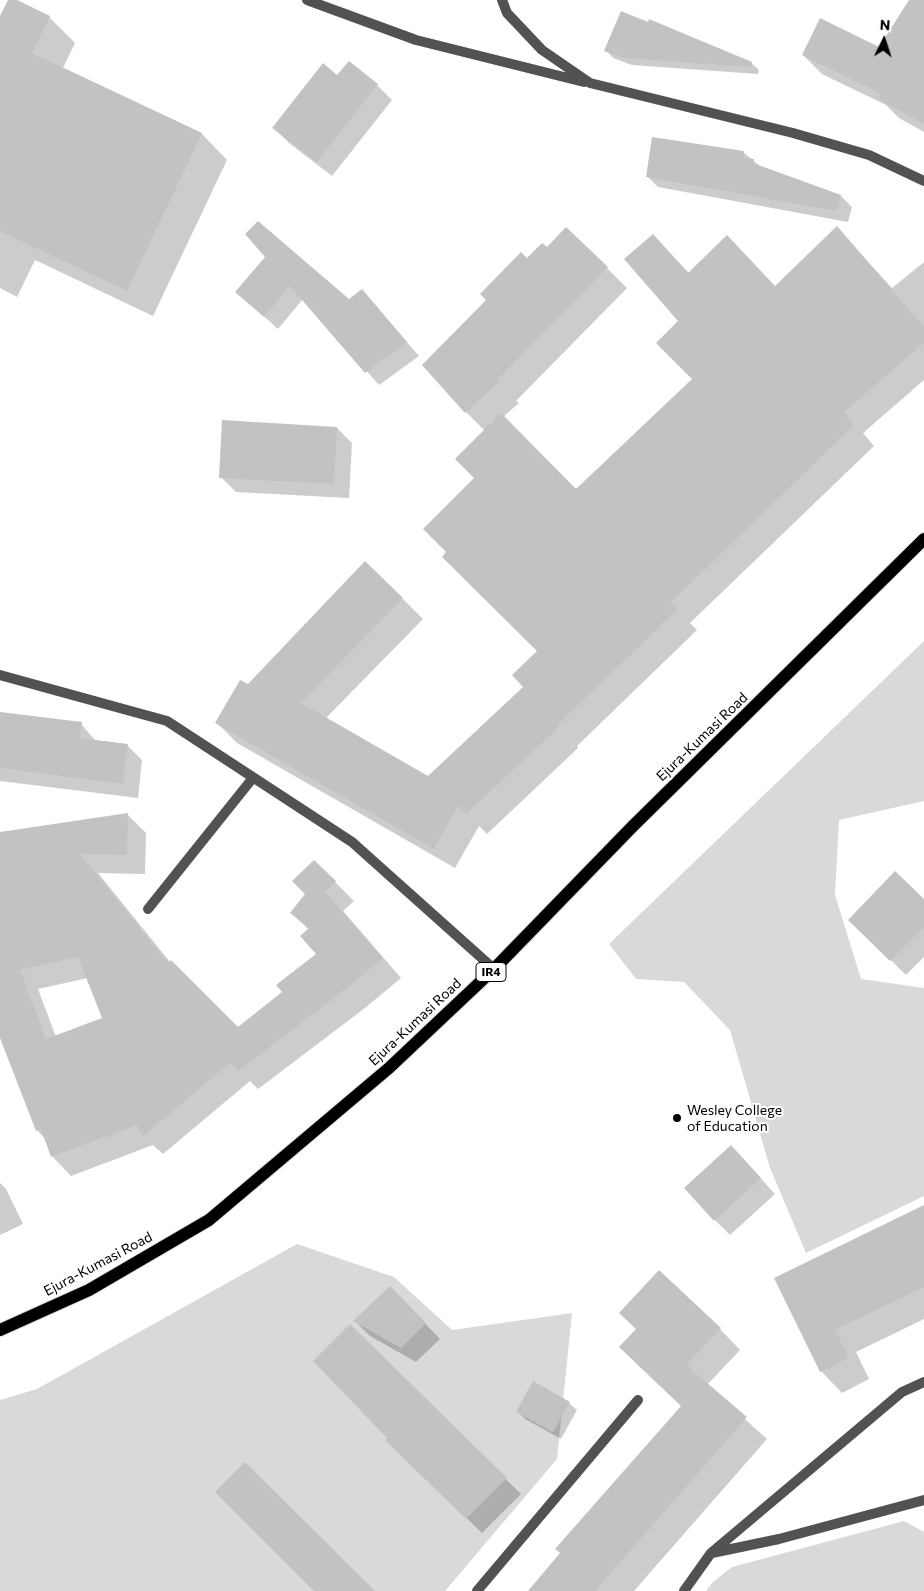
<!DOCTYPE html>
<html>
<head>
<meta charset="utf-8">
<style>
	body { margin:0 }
	#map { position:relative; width:924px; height:1591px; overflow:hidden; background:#fff; font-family:Commissioner,sans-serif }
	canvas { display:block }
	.north { position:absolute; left:859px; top:15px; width:50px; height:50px; -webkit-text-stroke:4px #fff; paint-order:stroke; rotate:4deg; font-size:14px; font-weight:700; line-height:20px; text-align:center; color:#000 }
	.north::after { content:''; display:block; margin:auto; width:18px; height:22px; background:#000; clip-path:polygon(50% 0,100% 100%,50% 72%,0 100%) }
</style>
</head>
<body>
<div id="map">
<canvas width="924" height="1591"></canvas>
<div class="north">N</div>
</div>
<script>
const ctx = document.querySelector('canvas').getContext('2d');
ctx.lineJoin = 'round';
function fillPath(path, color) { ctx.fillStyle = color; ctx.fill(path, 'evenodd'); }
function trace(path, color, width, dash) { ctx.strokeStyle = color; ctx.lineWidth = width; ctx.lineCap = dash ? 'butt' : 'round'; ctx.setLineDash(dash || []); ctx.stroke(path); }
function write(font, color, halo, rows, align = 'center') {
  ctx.font = font + ' Commissioner,sans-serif'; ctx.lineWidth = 4; ctx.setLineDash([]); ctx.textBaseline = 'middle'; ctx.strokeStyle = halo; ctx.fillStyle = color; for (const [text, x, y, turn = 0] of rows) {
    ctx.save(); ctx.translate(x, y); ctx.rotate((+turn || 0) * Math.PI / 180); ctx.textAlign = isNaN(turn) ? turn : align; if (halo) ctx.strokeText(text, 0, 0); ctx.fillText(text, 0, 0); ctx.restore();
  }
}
fillPath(new Path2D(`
	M 924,641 L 924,801 L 839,820 L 835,895 L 861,979 L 924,988 L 924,1196 L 806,1253 L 770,1168 L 730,1030 L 684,982 L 636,979 L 609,944 Z
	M 297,1244 L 394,1277 L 452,1330 L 572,1313 L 557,1459 L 445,1591 L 0,1591 L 0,1400 L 37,1389 Z
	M 904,1521 L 924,1532 L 924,1591 L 706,1591 L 713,1582 L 732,1567 Z`), '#d9d9d9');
fillPath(new Path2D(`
	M 9,0 L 15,0 L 49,17 L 75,43 L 63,68 L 202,134 L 227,160 L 153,316 L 35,260 L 17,297 L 0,288 L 0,19 Z
	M 910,0 L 924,0 L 924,132 L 899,118 L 886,105 L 822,74 L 803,55 L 880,48 Z
	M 606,50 L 751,63 L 759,70 L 758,74 L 632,65 L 613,58 Z
	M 338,77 L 377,85 L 392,100 L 332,176 L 289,143 L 274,128 Z
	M 743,152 L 761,167 L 841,196 L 852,207 L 848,222 L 658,187 L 647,176 Z
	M 837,228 L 892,288 L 924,262 L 924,380 L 863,433 L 874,446 L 690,623 L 697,630 L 577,746 L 578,748 L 487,834 L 479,826 L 455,868 L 237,743 L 217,723 L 248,686 L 402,598 L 423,619 L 326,718 L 428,777 L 525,687 L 538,651 L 448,552 L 476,478 L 485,431 L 466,412 L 527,260 L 547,249 L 607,268 L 627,288 L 516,401 L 519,403 L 503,417 L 576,491 L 694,379 L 680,321 L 653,235 L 689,273 L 776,287 Z
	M 267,257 L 349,301 L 362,291 L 419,356 L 379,385 L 303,299 L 278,329 L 237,292 Z
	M 337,428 L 352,443 L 349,498 L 236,492 L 221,477 Z
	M 0,713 L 81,724 L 96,741 L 127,745 L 142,760 L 138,798 L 0,781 Z
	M 127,814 L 146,833 L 145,874 L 98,873 L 170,962 L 238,1028 L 284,992 L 317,954 L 309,930 L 292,913 L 306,894 L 314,861 L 354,901 L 343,911 L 401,978 L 365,1008 L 258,1089 L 250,1081 L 163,1154 L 153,1145 L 71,1176 L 52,1156 L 45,1139 L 37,1130 L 0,1034 L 0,834 ZM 88,978 L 103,1019 L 56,1037 L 38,989 Z
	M 924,900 L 924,957 L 906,975 L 850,920 Z
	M 746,1162 L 775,1194 L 730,1235 L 715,1220 Z
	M 0,1183 L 6,1189 L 23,1224 L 0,1235 Z
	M 924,1207 L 924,1319 L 856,1352 L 869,1379 L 842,1393 L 821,1371 L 775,1278 Z
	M 390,1287 L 440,1339 L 416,1362 L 370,1336 L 355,1321 Z
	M 350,1326 L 521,1494 L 482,1533 L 387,1440 L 389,1438 Z
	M 720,1329 L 740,1350 L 707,1385 L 767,1439 L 634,1591 L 530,1591 L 682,1406 L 637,1330 Z
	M 569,1403 L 577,1410 L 561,1439 L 525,1419 L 518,1411 Z`), '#0003');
fillPath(new Path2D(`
	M 8,0 L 17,0 L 50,16 L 32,53 L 202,133 L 127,291 L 0,231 L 0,16 Z
	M 909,0 L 924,0 L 924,124 L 879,99 L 882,94 L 802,55 L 820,18 L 879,47 Z
	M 621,11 L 648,22 L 649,19 L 752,62 L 751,67 L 624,58 L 604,51 Z
	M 349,61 L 378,84 L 317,162 L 272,128 L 323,63 L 337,75 Z
	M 652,137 L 744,151 L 743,157 L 754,159 L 753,163 L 841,195 L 837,211 L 646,177 Z
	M 258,221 L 349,299 L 362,289 L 407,342 L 365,373 L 290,286 L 264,317 L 235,292 L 265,257 L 245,234 Z
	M 837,226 L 924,327 L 924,343 L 844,412 L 854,425 L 671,602 L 678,609 L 557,725 L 559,727 L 466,814 L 458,806 L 434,849 L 215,723 L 240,680 L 248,684 L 365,561 L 403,598 L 301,703 L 428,776 L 523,687 L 512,675 L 537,651 L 442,557 L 446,552 L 423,529 L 474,478 L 455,459 L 501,413 L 576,489 L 692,379 L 656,343 L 678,321 L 624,259 L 653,234 L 688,273 L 727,235 L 775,286 Z
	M 566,227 L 608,267 L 497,380 L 499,382 L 465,413 L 422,365 L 486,300 L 480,294 L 521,252 L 527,258 L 542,243 L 547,247 Z
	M 222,420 L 337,427 L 334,484 L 219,478 Z
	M 0,712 L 82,722 L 80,738 L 128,744 L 123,784 L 0,768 Z
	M 128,813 L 127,855 L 80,854 L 168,963 L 171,960 L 238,1027 L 282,992 L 276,985 L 316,954 L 300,936 L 309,928 L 290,913 L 305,894 L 292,881 L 314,860 L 336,881 L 325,892 L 383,958 L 346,989 L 238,1071 L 231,1062 L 143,1136 L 137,1125 L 51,1157 L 41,1129 L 36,1131 L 0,1038 L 0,832 ZM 78,957 L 102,1018 L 46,1039 L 20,970 Z
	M 895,871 L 924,899 L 924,927 L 890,961 L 848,920 Z
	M 731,1145 L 761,1178 L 714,1221 L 684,1188 Z
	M 924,1205 L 924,1287 L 835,1330 L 849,1358 L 820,1372 L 774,1278 Z
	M 659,1270 L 721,1328 L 686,1365 L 747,1417 L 595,1591 L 528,1591 L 560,1553 L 555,1549 L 681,1406 L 619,1347 L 636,1329 L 619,1313 Z
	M 390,1286 L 426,1323 L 401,1348 L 353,1321 Z
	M 350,1324 L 507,1478 L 466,1519 L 385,1440 L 387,1438 L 313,1361 Z
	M 533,1381 L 570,1402 L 553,1432 L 516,1412 Z
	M 245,1462 L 375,1591 L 314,1591 L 215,1492 Z`), '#c2c2c2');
const primary = new Path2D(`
	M 0,1330 L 89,1290 L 209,1220 L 389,1068 L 494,969 L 632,827 L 924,539`);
trace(primary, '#dbdbdb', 14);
trace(new Path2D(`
	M 307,0 L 416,40 L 584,82
	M 502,0 L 507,13 L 542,50 L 590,83 L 793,133 L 869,155 L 924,181
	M 0,675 L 167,721 L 352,842 L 494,969
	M 148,909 L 252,779
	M 712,1553 L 779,1539 L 924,1500
	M 477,1591 L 638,1400
	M 684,1591 L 711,1553 L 902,1392 L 924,1382`), '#525252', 10);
trace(primary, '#000', 12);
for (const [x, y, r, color] of [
	[677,1118,5,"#000"]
]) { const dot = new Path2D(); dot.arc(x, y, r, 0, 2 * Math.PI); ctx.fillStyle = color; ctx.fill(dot); trace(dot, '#fff', 2); }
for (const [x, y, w] of [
	[491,972,30]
]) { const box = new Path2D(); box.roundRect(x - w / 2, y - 9.5, w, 19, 4); ctx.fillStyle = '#fff'; ctx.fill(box); trace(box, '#000', 1); }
write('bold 12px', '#000', null, [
	["IR4",491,972]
]);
write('14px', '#000', '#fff', [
	["Ejura-Kumasi Road",702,737,-44],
	["Ejura-Kumasi Road",415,1022,-43],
	["Ejura-Kumasi Road",98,1264,-28]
]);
write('14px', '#000', '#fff', [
	["Wesley College",687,1110],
	["of Education",687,1126]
], 'left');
</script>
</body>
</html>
